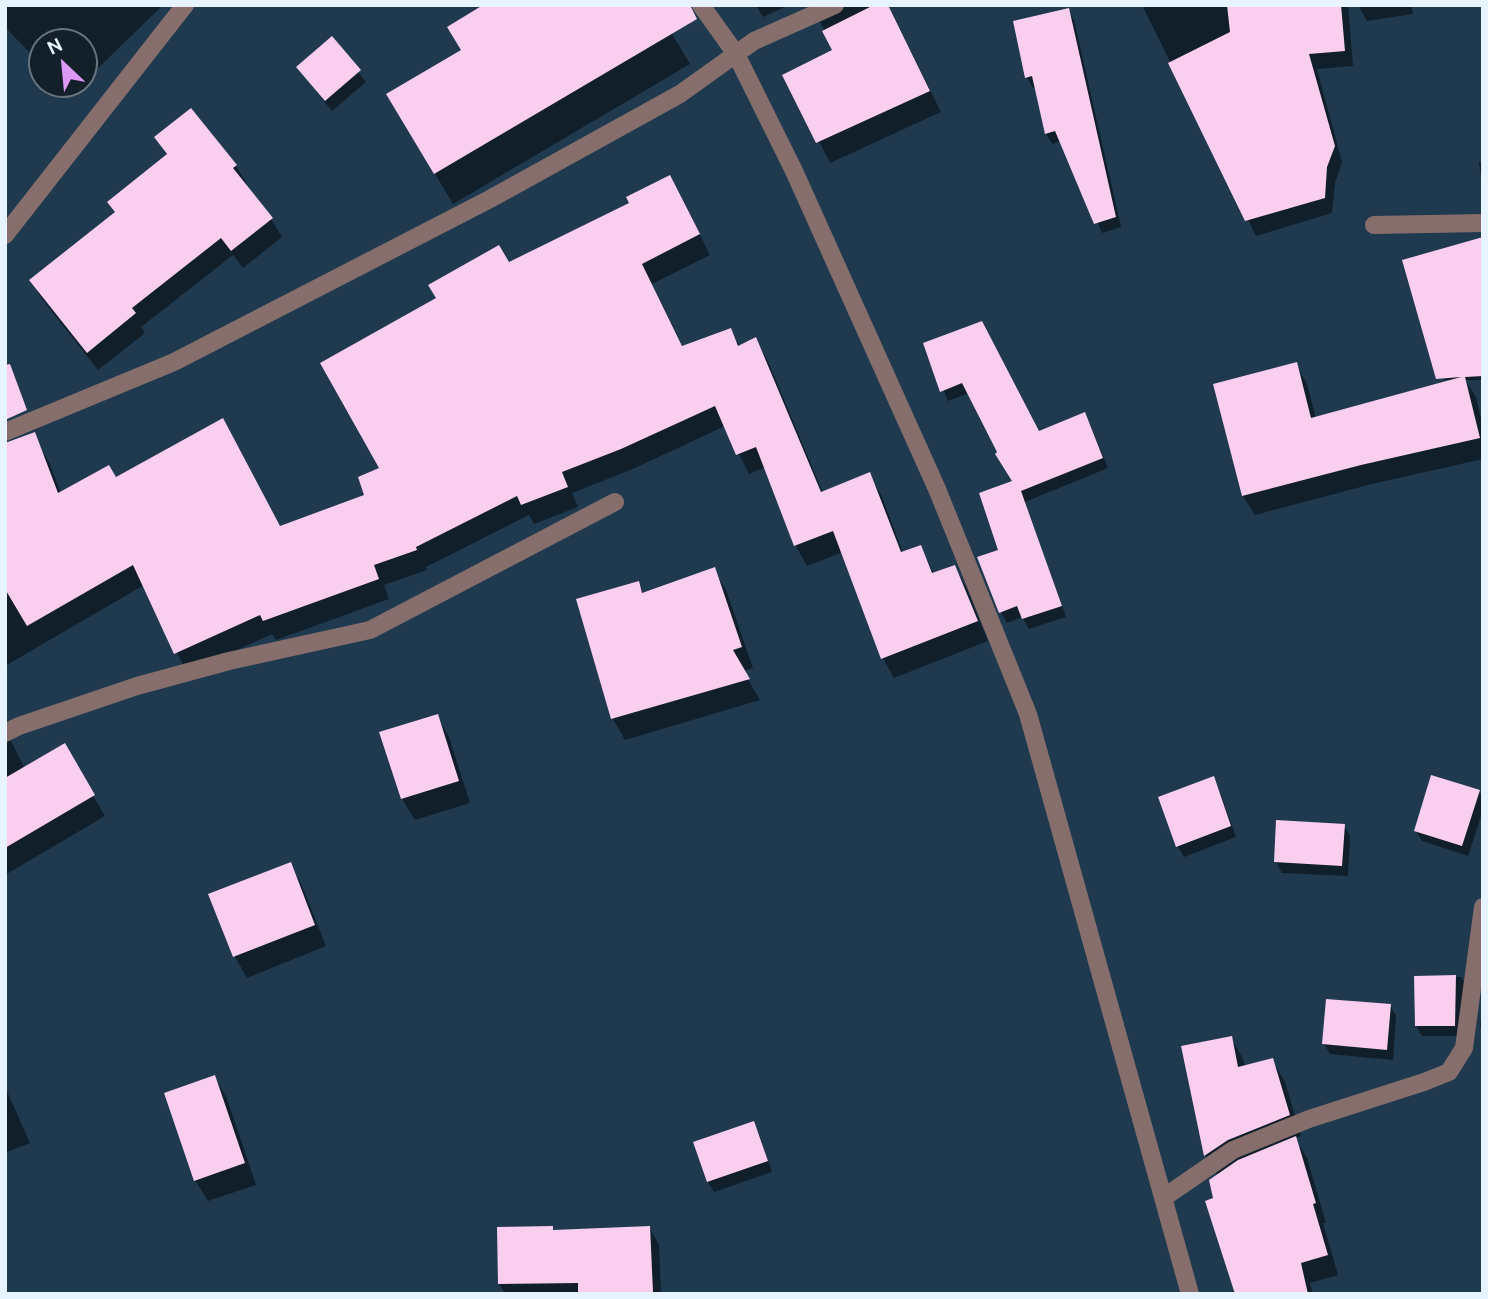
<!DOCTYPE html>
<html>
<head>
<meta charset="utf-8">
<style>
	body { margin:0 }
	#map { position:relative; width:1488px; height:1299px; overflow:hidden; background:#1f3a4f; font-family:Ubuntu,sans-serif }
	canvas { display:block }
	.frame { position:absolute; inset:0; border:7px solid #e7f4ff; pointer-events:none }
	.north { position:absolute; left:28px; top:28px; width:70px; height:70px; box-sizing:border-box; background:#142029; border:2px solid #68757f; border-radius:50%; rotate:334deg; font-size:19px; font-weight:700; line-height:28px; text-align:center; color:#e7f4ff }
	.north::after { content:''; display:block; margin:auto; width:24px; height:32px; background:#db99f5; clip-path:polygon(50% 0,100% 100%,50% 72%,0 100%) }
</style>
</head>
<body>
<div id="map">
<canvas width="1488" height="1299"></canvas>
<div class="frame"></div>
<div class="north">N</div>
</div>
<script>
const ctx = document.querySelector('canvas').getContext('2d');
ctx.lineJoin = 'round';
function fillPath(path, color) { ctx.fillStyle = color; ctx.fill(path, 'evenodd'); }
function trace(path, color, width, dash) { ctx.strokeStyle = color; ctx.lineWidth = width; ctx.lineCap = dash ? 'butt' : 'round'; ctx.setLineDash(dash || []); ctx.stroke(path); }
fillPath(new Path2D(`
	M 5,5 L 163,5 L 92,74 L 84,65 L 84,42 L 61,42 L 52,32 L 30,53 L 5,27 Z
	M 655,5 L 690,64 L 453,204 L 388,94 Z
	M 756,5 L 789,5 L 763,17 Z
	M 812,5 L 888,5 L 941,112 L 830,163 L 786,76 L 834,51 Z
	M 1142,5 L 1348,5 L 1353,66 L 1317,69 L 1342,162 L 1335,183 L 1332,213 L 1256,236 Z
	M 1358,5 L 1411,5 L 1413,14 L 1367,21 Z
	M 1068,10 L 1074,20 L 1121,227 L 1102,233 L 1061,141 L 1052,144 L 1046,134 L 1036,87 L 1033,88 L 1027,77 Z
	M 332,39 L 366,82 L 332,111 L 298,68 Z
	M 191,110 L 236,166 L 247,184 L 245,185 L 271,219 L 282,237 L 243,268 L 233,255 L 141,327 L 145,333 L 98,370 L 42,299 L 31,280 L 115,214 L 167,156 L 156,138 Z
	M 1479,162 L 1483,162 L 1483,194 Z
	M 681,197 L 710,255 L 652,284 L 683,347 L 730,330 L 740,347 L 755,339 L 767,359 L 823,493 L 869,475 L 881,494 L 903,553 L 920,547 L 934,574 L 955,567 L 966,587 L 988,641 L 894,678 L 883,658 L 843,552 L 807,566 L 796,546 L 766,467 L 749,474 L 725,426 L 633,469 L 572,493 L 578,507 L 534,524 L 529,515 L 426,567 L 427,570 L 384,585 L 389,599 L 276,640 L 272,634 L 187,673 L 144,585 L 5,666 L 5,454 L 37,442 L 49,462 L 61,493 L 116,479 L 280,528 L 367,496 L 508,264 Z
	M 1483,239 L 1483,380 L 1465,380 L 1476,397 L 1483,427 L 1483,459 L 1372,484 L 1255,515 L 1243,496 L 1215,385 L 1296,364 L 1307,384 L 1316,418 L 1454,380 L 1444,380 L 1434,363 Z
	M 925,344 L 1038,433 L 1084,414 L 1090,424 L 1108,468 L 1025,502 L 1066,617 L 1029,629 L 1022,617 L 1007,623 L 1001,612 L 1000,551 L 1014,482 L 969,393 L 948,401 Z
	M 714,570 L 726,590 L 753,668 L 743,671 L 760,700 L 625,740 L 613,719 L 578,601 L 638,583 L 644,594 Z
	M 437,716 L 449,737 L 470,803 L 415,820 L 402,799 Z
	M 5,729 L 25,769 L 64,746 L 105,816 L 5,875 Z
	M 1213,778 L 1219,789 L 1236,837 L 1184,857 L 1178,847 L 1161,798 Z
	M 1479,791 L 1483,797 L 1483,810 L 1468,856 L 1422,841 L 1415,830 Z
	M 1344,826 L 1350,836 L 1348,876 L 1282,873 L 1276,862 Z
	M 290,864 L 302,886 L 326,946 L 247,978 L 235,957 L 210,895 Z
	M 1416,977 L 1461,977 L 1467,987 L 1461,1036 L 1422,1036 L 1416,1026 Z
	M 1390,1005 L 1396,1016 L 1393,1060 L 1330,1054 L 1324,1044 Z
	M 1483,1007 L 1483,1030 L 1480,1026 Z
	M 1231,1038 L 1243,1059 L 1245,1067 L 1272,1060 L 1285,1082 L 1301,1136 L 1295,1138 L 1307,1158 L 1326,1223 L 1323,1223 L 1338,1275 L 1310,1283 L 1313,1294 L 1249,1294 L 1218,1176 L 1206,1155 L 1184,1047 Z
	M 215,1077 L 227,1099 L 256,1185 L 208,1201 L 195,1180 Z
	M 5,1087 L 30,1143 L 5,1153 Z
	M 753,1123 L 759,1134 L 772,1172 L 714,1192 L 708,1182 L 695,1143 Z
	M 649,1227 L 659,1245 L 661,1294 L 505,1294 L 499,1284 L 499,1229 L 552,1228 L 554,1232 Z`), '#0007');
fillPath(new Path2D(`
	M 483,5 L 690,5 L 697,19 L 434,174 L 386,94 L 461,50 L 447,27 Z
	M 874,5 L 888,5 L 930,91 L 816,143 L 782,75 L 832,50 L 822,31 Z
	M 1227,5 L 1341,5 L 1345,51 L 1309,54 L 1335,146 L 1327,167 L 1325,198 L 1245,221 L 1168,63 L 1230,32 Z
	M 1069,8 L 1116,217 L 1094,224 L 1055,131 L 1045,134 L 1032,76 L 1025,78 L 1013,21 Z
	M 332,36 L 361,70 L 325,101 L 296,67 Z
	M 191,108 L 237,165 L 233,168 L 273,218 L 231,251 L 221,238 L 132,308 L 136,313 L 87,353 L 29,280 L 115,212 L 107,202 L 167,154 L 154,137 Z
	M 670,175 L 700,234 L 642,264 L 682,346 L 731,328 L 738,346 L 756,337 L 821,492 L 870,472 L 901,552 L 921,545 L 932,573 L 955,565 L 978,621 L 881,659 L 833,531 L 794,546 L 756,447 L 736,455 L 715,406 L 621,449 L 562,472 L 568,487 L 521,505 L 517,496 L 416,547 L 417,550 L 374,565 L 379,579 L 263,621 L 260,615 L 174,654 L 133,565 L 27,626 L 5,589 L 5,443 L 35,432 L 58,493 L 109,465 L 116,477 L 223,418 L 280,526 L 364,495 L 358,477 L 379,468 L 320,363 L 436,298 L 428,285 L 499,245 L 509,262 L 629,203 L 626,197 Z
	M 1483,237 L 1483,376 L 1465,377 L 1480,438 L 1361,465 L 1242,496 L 1213,384 L 1297,362 L 1311,418 L 1461,377 L 1436,379 L 1402,260 Z
	M 982,321 L 1039,431 L 1085,412 L 1103,458 L 1021,491 L 1062,606 L 1022,619 L 1017,606 L 999,613 L 977,557 L 998,550 L 979,493 L 1012,481 L 995,454 L 997,452 L 962,383 L 940,392 L 923,343 Z
	M 10,364 L 27,410 L 5,420 L 5,365 Z
	M 715,567 L 742,647 L 733,650 L 750,679 L 611,719 L 576,599 L 639,581 L 642,593 Z
	M 438,714 L 459,781 L 401,799 L 379,732 Z
	M 65,743 L 95,795 L 5,848 L 5,778 Z
	M 1431,775 L 1480,790 L 1462,846 L 1414,831 Z
	M 1214,776 L 1231,826 L 1176,847 L 1158,797 Z
	M 1276,820 L 1345,824 L 1342,866 L 1274,862 Z
	M 291,862 L 315,925 L 233,957 L 208,894 Z
	M 1456,975 L 1455,1026 L 1415,1026 L 1414,976 Z
	M 1326,999 L 1391,1004 L 1387,1050 L 1322,1044 Z
	M 1232,1036 L 1238,1067 L 1273,1058 L 1290,1115 L 1228,1140 L 1204,1156 L 1181,1046 Z
	M 215,1075 L 245,1163 L 194,1181 L 164,1093 Z
	M 754,1121 L 768,1161 L 707,1182 L 693,1142 Z
	M 1296,1136 L 1316,1203 L 1313,1204 L 1328,1255 L 1301,1263 L 1308,1294 L 1235,1294 L 1205,1201 L 1213,1198 L 1209,1180 L 1238,1160 Z
	M 553,1226 L 553,1230 L 650,1226 L 653,1292 L 578,1294 L 578,1283 L 498,1284 L 497,1227 Z`), '#faceef');
trace(new Path2D(`
	M 701,5 L 736,54 L 794,171 L 937,489 L 1028,714 L 1190,1294
	M 1374,225 L 1483,223
	M 5,235 L 185,5
	M 5,432 L 174,362 L 490,199 L 680,94 L 754,41 L 835,5
	M 5,733 L 19,726 L 137,686 L 229,661 L 370,630 L 615,502
	M 1163,1198 L 1233,1150 L 1309,1119 L 1424,1082 L 1449,1072 L 1464,1048 L 1483,907`), '#856e6c', 18);
</script>
</body>
</html>
